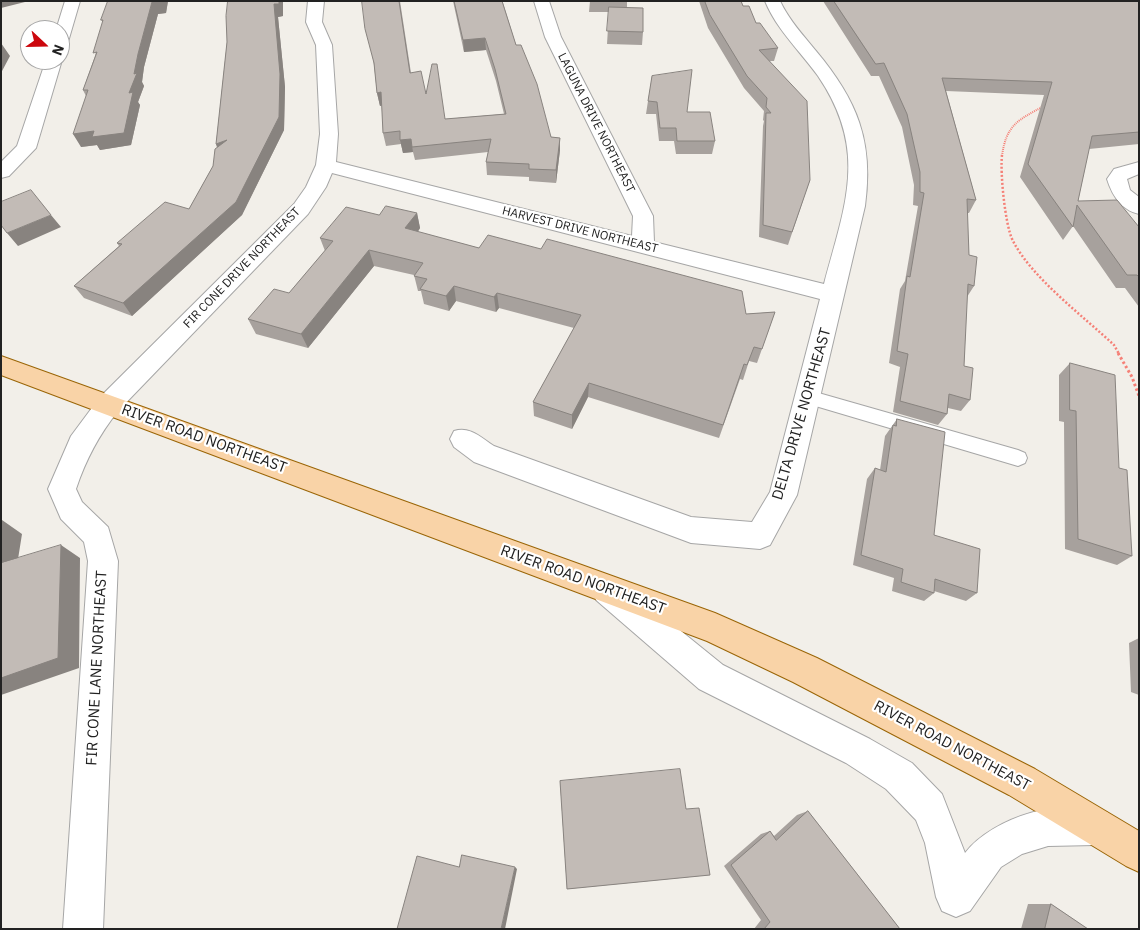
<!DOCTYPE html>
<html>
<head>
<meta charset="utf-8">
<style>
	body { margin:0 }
	#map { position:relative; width:1140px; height:930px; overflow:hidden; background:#f2efe9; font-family:"IBM Plex Sans",sans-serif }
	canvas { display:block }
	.frame { position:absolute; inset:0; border:2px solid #222; pointer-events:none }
	.north { position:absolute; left:20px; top:20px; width:50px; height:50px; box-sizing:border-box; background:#fff; border:1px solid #a7a7a7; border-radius:50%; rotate:111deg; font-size:14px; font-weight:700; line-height:20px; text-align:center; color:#222 }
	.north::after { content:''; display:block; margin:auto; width:18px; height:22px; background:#cc070d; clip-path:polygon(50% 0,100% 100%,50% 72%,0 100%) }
</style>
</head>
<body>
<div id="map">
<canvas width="1140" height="930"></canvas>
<div class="frame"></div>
<div class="north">N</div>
</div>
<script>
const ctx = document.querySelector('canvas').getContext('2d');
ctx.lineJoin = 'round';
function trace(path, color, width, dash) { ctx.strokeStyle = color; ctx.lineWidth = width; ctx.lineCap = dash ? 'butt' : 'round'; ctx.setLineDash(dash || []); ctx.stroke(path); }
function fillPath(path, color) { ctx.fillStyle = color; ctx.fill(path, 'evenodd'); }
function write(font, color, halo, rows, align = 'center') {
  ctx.font = font + ' "IBM Plex Sans",sans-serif'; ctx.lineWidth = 4.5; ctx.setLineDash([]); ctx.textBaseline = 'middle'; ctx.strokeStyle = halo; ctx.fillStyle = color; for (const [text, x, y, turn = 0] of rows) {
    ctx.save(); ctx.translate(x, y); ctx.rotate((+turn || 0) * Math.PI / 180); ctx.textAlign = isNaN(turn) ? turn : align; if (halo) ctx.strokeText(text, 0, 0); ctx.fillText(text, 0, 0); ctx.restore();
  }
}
const service = new Path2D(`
	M 808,390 L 1018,450 L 1025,453 L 1027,458 L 1025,463 L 1018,466 L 802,402 L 799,397 L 802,392 Z`);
const minor = new Path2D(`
	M 65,1 L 80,1 L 68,42 L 60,47 L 60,30 L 56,30 Z
	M 308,1 L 324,1 L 322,22 L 332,45 L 338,134 L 336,162 L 632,236 L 633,216 L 545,37 L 534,1 L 549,1 L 561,37 L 653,216 L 654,242 L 824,284 C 845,205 869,151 818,76 C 800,51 777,30 765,1 L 780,1 C 789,20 803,35 816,51 C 857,100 874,141 865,206 L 797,495 L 770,545 L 760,549 L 691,543 L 474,462 L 454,447 L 450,439 L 454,431 C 470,426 480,437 494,446 L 691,517 L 752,522 L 770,492 L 820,299 L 332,173 L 326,187 L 308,214 L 118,411 C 99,435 86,459 76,489 L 82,502 L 108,527 L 118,561 L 103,929 L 63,929 L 88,561 L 84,542 L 61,519 L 48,489 L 71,436 L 100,397 L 294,204 L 306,187 L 316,165 L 320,134 L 316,45 L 306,22 Z
	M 60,57 L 62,60 L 36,148 L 9,176 L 1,178 L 1,162 L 17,146 L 46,60 L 60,60 Z
	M 1139,162 L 1139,174 L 1127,179 L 1130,190 L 1139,197 L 1139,214 C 1121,210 1112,195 1107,179 L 1114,169 Z
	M 607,575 L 618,580 L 723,665 L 870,739 L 912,763 L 942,794 L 965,853 C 993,817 1066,795 1108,813 L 1114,826 L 1108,839 L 1095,845 L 1048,846 L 1022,854 L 1001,867 L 970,911 L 956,917 L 942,911 L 936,897 L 925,843 L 916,820 L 886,789 L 846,763 L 699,689 L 596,600 L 592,590 L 596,580 Z`);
const primary = new Path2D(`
	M 1,356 L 715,613 L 817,658 L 1035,769 L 1139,831 L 1139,872 L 1126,866 L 1009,795 L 793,682 L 707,641 L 1,375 Z`);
trace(service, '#a6a6a6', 2);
trace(minor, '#a6a6a6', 2);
trace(primary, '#9a6506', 2);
trace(new Path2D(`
	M 1002,156 C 1006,125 1018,120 1044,106`), '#f58077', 2, [1, 1]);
trace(new Path2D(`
	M 1002,155 C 1000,172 1005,226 1013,241 C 1032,278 1083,316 1114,345 L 1119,354`), '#f58077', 2.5, [2, 2]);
trace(new Path2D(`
	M 1118,353 L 1132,377 L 1139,396`), '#f58077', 3, [2.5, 2.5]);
fillPath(service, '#fff');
fillPath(minor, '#fff');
fillPath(primary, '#f9d3a7');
fillPath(new Path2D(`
	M 108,1 L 168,1 L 166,13 L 158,14 L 144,67 L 142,82 L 144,86 L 138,102 L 140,105 L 131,145 L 100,150 L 97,145 L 81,147 L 86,96 L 83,90 L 95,56 L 103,22 L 101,20 Z
	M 228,1 L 283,1 L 283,16 L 278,17 L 285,87 L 284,130 L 242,215 L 132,316 L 84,298 L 74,286 L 119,246 L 117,243 L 189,209 L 213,166 L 217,148 L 216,144 L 227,42 Z
	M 362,1 L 400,1 L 411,73 L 445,119 L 504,114 L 496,81 L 486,50 L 464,52 L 453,1 L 503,1 L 503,3 L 516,45 L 551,137 L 560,138 L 560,150 L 556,183 L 529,181 L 529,177 L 487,175 L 486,162 L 488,152 L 415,160 L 413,152 L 403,153 L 401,144 L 386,146 L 383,133 L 382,105 L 380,106 L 377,93 L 374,65 Z
	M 590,1 L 627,1 L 627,8 L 643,32 L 642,45 L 607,44 L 609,12 L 589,12 Z
	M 699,1 L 741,1 L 743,6 L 756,23 L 778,48 L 774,61 L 770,61 L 810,180 L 788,245 L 759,237 L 763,126 L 764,121 L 763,120 L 764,111 L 744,88 L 708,28 Z
	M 823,1 L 1139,1 L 1139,144 L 1089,149 L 1078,201 L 1139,227 L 1139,307 L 1125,288 L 1116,288 L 1073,226 L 1063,240 L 1020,177 L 1044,95 L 946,91 L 976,200 L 969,213 L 967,213 L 969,255 L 974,286 L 967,297 L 964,366 L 970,400 L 961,411 L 948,408 L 947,414 L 938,425 L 893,412 L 900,367 L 889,363 L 900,289 L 905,281 L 918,206 L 913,205 L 914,185 L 902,127 L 879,76 L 871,76 Z
	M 652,76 L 715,141 L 712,154 L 676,154 L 674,141 L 659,141 L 656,114 L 646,114 L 648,101 Z
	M 417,213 L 420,228 L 418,232 L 479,248 L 746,314 L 775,312 L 757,363 L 749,361 L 743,380 L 740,379 L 719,438 L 588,397 L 572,429 L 534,416 L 533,402 L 574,328 L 499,308 L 496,312 L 456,301 L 449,311 L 424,304 L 421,291 L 418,291 L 414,275 L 374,266 L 308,348 L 256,334 L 248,319 L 289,293 L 325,251 L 320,238 L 379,215 Z
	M 1070,363 L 1119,468 L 1132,556 L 1117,565 L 1065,549 L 1064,422 L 1059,421 L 1059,375 Z
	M 897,419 L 934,535 L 977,593 L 966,601 L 934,591 L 934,593 L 924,601 L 892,591 L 894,578 L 853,565 L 867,479 L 875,468 L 880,470 L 885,436 Z
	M 1139,638 L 1139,695 L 1131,692 L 1129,643 Z
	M 560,781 L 686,809 L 710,875 L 567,889 Z
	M 808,811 L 900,929 L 754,929 L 761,920 L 724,866 L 761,834 L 770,831 L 774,836 L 797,815 Z
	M 1028,904 L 1051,904 L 1088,929 L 1021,929 Z`), '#a7a19d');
fillPath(new Path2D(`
	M 1,1 L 29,1 L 1,8 Z
	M 157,1 L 168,1 L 166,13 L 158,14 L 144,67 L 142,82 L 144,86 L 138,102 L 140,105 L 131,145 L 100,150 L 97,145 L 81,147 L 73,134 L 129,93 L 134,74 L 138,54 L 152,2 Z
	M 279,1 L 283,1 L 283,16 L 278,17 L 285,87 L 284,130 L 242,215 L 132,316 L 123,303 L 236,202 L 274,4 Z
	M 485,38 L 486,50 L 464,52 L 463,40 Z
	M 1,43 L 10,56 L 1,73 Z
	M 381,92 L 384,105 L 380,106 L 377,93 Z
	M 560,138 L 560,150 L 556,183 L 556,170 Z
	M 411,139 L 413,152 L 403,153 L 400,140 Z
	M 227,140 L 222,157 L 216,144 Z
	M 417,213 L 420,228 L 409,244 L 405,228 Z
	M 51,215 L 61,227 L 18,246 L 7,233 Z
	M 369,250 L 374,266 L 308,348 L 301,334 Z
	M 454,286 L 456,301 L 449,311 L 446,296 Z
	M 497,293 L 499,308 L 496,312 L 494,297 Z
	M 589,383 L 588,397 L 572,429 L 572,415 Z
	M 2,520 L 22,534 L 15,578 L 1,570 Z
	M 61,545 L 80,558 L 79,668 L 1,695 L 1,678 Z
	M 515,867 L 517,869 L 505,929 L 501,929 Z`), '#88837f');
const building = new Path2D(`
	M 108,1 L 157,1 L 152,2 L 138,54 L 134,74 L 137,73 L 129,93 L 133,92 L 124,133 L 92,137 L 94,131 L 73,134 L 88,90 L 83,90 L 97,52 L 93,53 L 103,20 L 101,20 Z
	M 228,1 L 279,1 L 279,4 L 274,4 L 280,74 L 279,117 L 236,202 L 123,303 L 74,286 L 122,244 L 117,243 L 165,202 L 189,209 L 213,166 L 215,149 L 227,140 L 216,144 L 227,42 L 226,16 Z
	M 362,1 L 399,1 L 410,73 L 421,71 L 426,94 L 432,64 L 437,64 L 445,119 L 506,114 L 495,69 L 485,38 L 463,40 L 454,1 L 502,1 L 516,45 L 521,45 L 537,84 L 551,137 L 560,138 L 556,170 L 529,169 L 529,164 L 486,162 L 491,139 L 412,147 L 411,139 L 400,140 L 400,131 L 383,133 L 381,92 L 377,93 L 374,63 L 365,29 Z
	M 705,1 L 741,1 L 743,6 L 749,6 L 756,23 L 760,23 L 778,48 L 759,50 L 807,101 L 810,180 L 792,232 L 763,225 L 766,113 L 771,113 L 766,107 L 767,98 L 747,76 L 710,15 Z
	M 834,1 L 1139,1 L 1139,132 L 1092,136 L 1078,201 L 1117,200 L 1139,227 L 1139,277 L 1137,275 L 1127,275 L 1077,205 L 1073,227 L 1028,164 L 1052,82 L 942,78 L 976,200 L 967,199 L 969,255 L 977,257 L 974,286 L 968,284 L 964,366 L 973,368 L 970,400 L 949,394 L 947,414 L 900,401 L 908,354 L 897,351 L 907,276 L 910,277 L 924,193 L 920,192 L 920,172 L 907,114 L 884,63 L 876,64 Z
	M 609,7 L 643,8 L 643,32 L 607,31 Z
	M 692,70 L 687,112 L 710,112 L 715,141 L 677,141 L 676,128 L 660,128 L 657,102 L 648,101 L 652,76 Z
	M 31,190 L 51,215 L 7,233 L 1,225 L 1,202 Z
	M 386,206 L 417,213 L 405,228 L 479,248 L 488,235 L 541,249 L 547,239 L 742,291 L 746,314 L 775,312 L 762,349 L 754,347 L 747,365 L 744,364 L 723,425 L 589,383 L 572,415 L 533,402 L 581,315 L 497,293 L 494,297 L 454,286 L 446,296 L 420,289 L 427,279 L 414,276 L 423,263 L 369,250 L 301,334 L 248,319 L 274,289 L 289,293 L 333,241 L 320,238 L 346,207 L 379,215 Z
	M 1070,363 L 1115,375 L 1119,468 L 1127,470 L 1132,556 L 1078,539 L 1076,411 L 1070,410 Z
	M 897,419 L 945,432 L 934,535 L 980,549 L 977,593 L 935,579 L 934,593 L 901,582 L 903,569 L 861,555 L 875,468 L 886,472 L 893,425 L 896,426 Z
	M 61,545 L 58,658 L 1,678 L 1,563 Z
	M 680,769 L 686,809 L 699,808 L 710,875 L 567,889 L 560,781 Z
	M 808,811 L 900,929 L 764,929 L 770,922 L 731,865 L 770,831 L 776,840 Z
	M 462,855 L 515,867 L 501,929 L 397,929 L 417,856 L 459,867 Z
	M 1051,904 L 1088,929 L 1045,929 Z`);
fillPath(building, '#c2bbb6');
trace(building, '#88837f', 1);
write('12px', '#222', '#fff', [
	["LAGUNA DRIVE NORTHEAST",596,123,63],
	["HARVEST DRIVE NORTHEAST",580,230,14],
	["FIR CONE DRIVE NORTHEAST",242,268,-46]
]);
write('15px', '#222', '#fff', [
	["DELTA DRIVE NORTHEAST",802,414,-74],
	["RIVER ROAD NORTHEAST",204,439,20],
	["RIVER ROAD NORTHEAST",583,580,20],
	["FIR CONE LANE NORTHEAST",97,668,-87],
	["RIVER ROAD NORTHEAST",952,746,28]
]);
</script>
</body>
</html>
